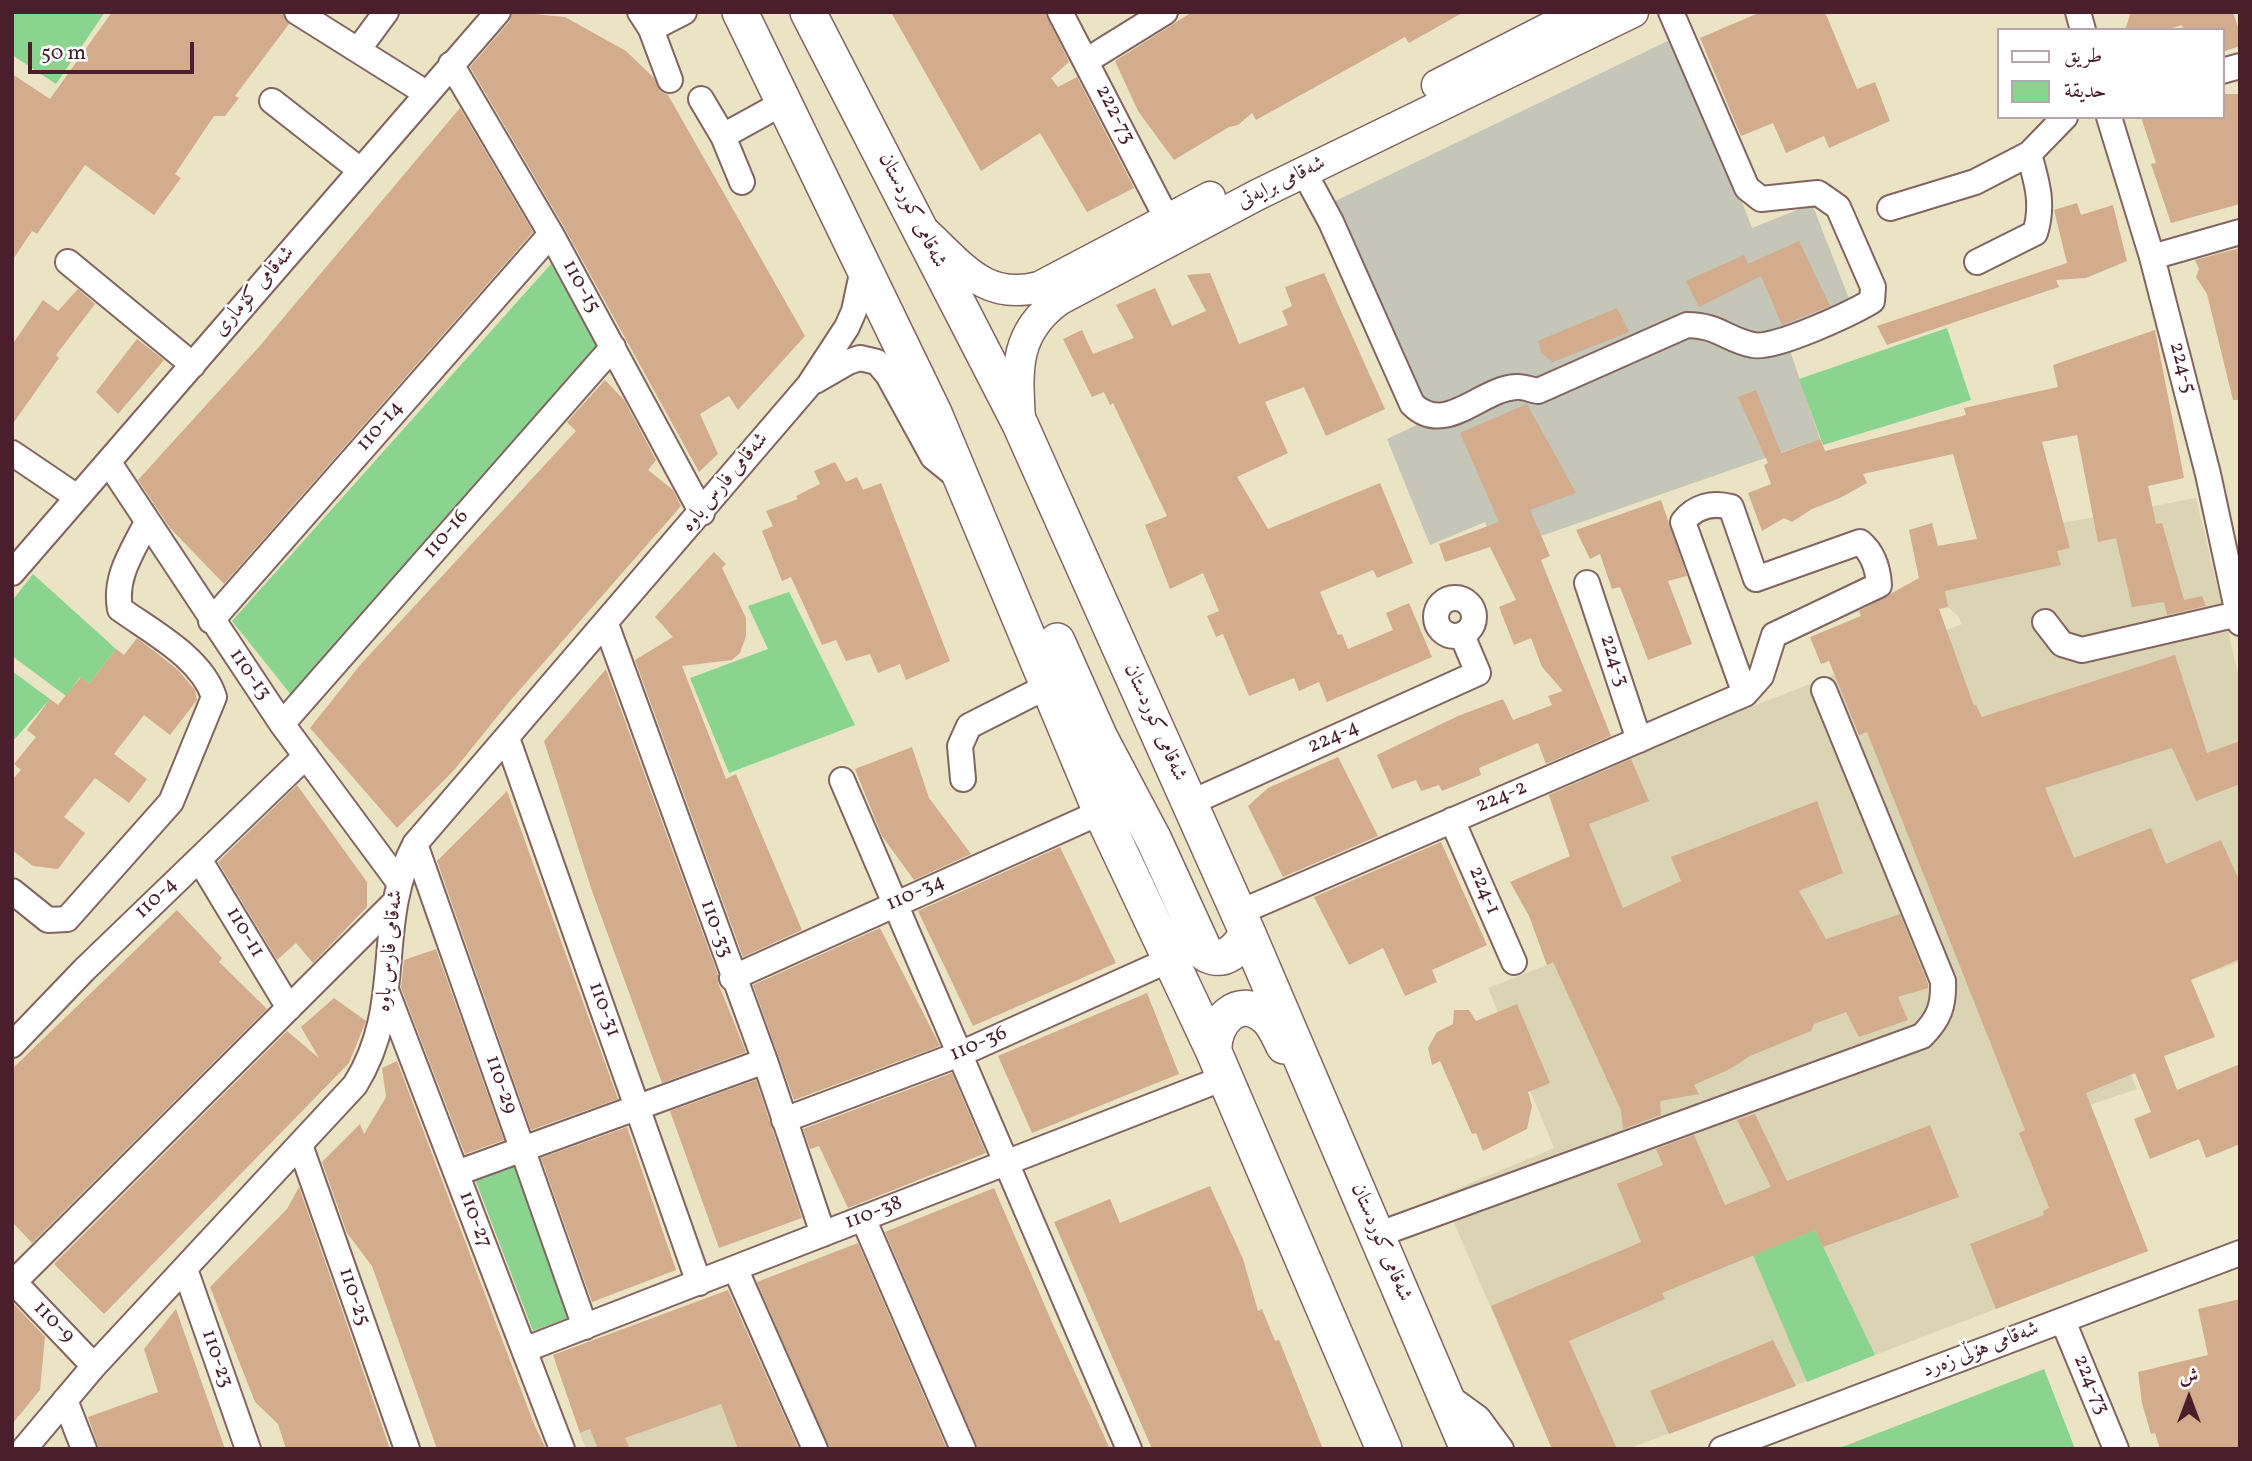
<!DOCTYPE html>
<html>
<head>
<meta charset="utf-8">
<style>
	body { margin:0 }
	#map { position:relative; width:2252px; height:1461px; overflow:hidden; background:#eae4c4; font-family:Vollkorn,Amiri,serif }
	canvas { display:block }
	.frame { position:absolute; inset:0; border:14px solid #4a1f2b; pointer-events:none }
	.legend { position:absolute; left:1997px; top:28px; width:228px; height:91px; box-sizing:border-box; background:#fff; border:2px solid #b7a5aa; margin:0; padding:9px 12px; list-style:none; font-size:21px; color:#4a1f2b }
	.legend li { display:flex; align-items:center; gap:14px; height:35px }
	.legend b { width:35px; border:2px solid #b7a5aa }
	.north { position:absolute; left:2154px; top:1363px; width:70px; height:70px; -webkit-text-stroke:5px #fff; paint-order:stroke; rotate:0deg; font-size:19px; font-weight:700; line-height:28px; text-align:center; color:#4a1f2b }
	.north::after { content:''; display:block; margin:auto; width:24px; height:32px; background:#4a1f2b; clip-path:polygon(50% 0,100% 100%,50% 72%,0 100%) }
	.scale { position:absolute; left:28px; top:42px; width:166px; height:32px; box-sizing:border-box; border:4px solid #4a1f2b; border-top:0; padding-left:9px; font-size:21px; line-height:24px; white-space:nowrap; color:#4a1f2b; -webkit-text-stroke:5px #fff; paint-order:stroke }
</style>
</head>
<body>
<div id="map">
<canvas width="2252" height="1461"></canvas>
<div class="frame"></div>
<ul class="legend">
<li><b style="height:9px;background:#fff"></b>طريق</li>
<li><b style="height:19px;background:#8ad48f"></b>حديقة</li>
</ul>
<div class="north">ش</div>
<div class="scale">50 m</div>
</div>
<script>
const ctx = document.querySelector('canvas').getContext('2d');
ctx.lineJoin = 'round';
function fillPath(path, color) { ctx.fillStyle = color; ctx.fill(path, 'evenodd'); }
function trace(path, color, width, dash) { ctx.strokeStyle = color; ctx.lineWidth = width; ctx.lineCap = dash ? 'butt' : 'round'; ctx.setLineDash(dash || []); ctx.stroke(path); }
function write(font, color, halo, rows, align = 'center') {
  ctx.font = font + ' Vollkorn,Amiri,serif'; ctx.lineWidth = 5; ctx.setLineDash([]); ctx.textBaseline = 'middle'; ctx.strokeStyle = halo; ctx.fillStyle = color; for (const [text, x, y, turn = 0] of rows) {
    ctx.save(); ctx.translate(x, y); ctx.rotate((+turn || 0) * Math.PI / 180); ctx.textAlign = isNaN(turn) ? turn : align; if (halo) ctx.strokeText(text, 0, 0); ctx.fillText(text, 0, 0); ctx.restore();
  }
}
fillPath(new Path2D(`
	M 2196,498 L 2240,682 L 2240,962 L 2132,1001 L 2157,1064 L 2131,1075 L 2137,1089 L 2090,1105 L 2148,1251 L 1628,1449 L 1552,1449 L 1442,1195 L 1554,1148 L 1488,988 L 1547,965 L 1542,953 L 1596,931 L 1546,788 L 1962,624 L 1958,616 L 1948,607 L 1926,612 L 1938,546 Z
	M 713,1384 L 759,1449 L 586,1449 L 580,1433 Z`), '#dbd4b4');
fillPath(new Path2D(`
	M 1678,36 L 1752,228 L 1812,204 L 1852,306 L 1784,333 L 1820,439 L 1495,552 L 1485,522 L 1430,545 L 1387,439 L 1421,423 L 1327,205 Z`), '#c5c5b8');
fillPath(new Path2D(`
	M 12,12 L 105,12 L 56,84 L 12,55 Z
	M 551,264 L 600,345 L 292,696 L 232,621 Z
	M 1947,328 L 1971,400 L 1823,445 L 1799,379 Z
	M 33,574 L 116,649 L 89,684 L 80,677 L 66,696 L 12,656 L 12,601 Z
	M 789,592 L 855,725 L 729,773 L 690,678 L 768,649 L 748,606 Z
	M 12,671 L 50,699 L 12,742 Z
	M 515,1165 L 569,1318 L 533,1331 L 475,1179 Z
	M 1815,1230 L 1875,1355 L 1807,1382 L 1753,1255 Z
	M 2044,1369 L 2075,1449 L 1837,1449 Z`), '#8ad48f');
fillPath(new Path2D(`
	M 112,12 L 282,12 L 289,24 L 235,96 L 239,98 L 225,116 L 214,116 L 175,174 L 181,178 L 154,215 L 85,165 L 37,234 L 32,231 L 12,261 L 12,74 L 50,99 Z
	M 513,12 L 565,17 L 626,51 L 654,78 L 660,91 L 668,95 L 805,336 L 738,410 L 729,396 L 700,414 L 718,454 L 699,472 L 564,227 L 470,67 L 509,22 Z
	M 891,12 L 1045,12 L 1069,62 L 1051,78 L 1058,87 L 1077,77 L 1134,188 L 1087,212 L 1040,133 L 981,171 Z
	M 1192,12 L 1464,12 L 1409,43 L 1405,37 L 1256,120 L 1252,113 L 1238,125 L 1229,127 L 1174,160 L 1138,111 L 1115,61 Z
	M 1761,12 L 1825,12 L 1857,89 L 1875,82 L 1890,121 L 1829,148 L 1824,136 L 1786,153 L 1773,123 L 1741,136 L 1700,38 Z
	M 2131,12 L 2233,12 L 2240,33 L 2240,46 L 2222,52 L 2222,30 L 2183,30 L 2182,25 L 2166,30 L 2125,30 Z
	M 2222,94 L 2240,94 L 2240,204 L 2171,223 L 2151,164 L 2156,163 L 2141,117 L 2222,117 Z
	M 460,108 L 533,232 L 224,584 L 170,528 L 138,480 L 258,348 Z
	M 2077,203 L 2081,215 L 2113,205 L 2127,261 L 2086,278 L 2056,280 L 2059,287 L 1887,345 L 1877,326 L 2067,263 L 2054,210 Z
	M 1799,241 L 1830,306 L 1782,325 L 1761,276 L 1699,307 L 1686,281 L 1744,255 L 1748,264 Z
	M 2240,248 L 2240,400 L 2233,400 L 2207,294 L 2196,277 L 2199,269 L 2195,260 Z
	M 1210,273 L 1239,344 L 1288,325 L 1282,311 L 1292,306 L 1285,287 L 1324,273 L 1385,409 L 1326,436 L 1304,387 L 1265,402 L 1288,453 L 1237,477 L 1268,529 L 1380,483 L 1413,563 L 1377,578 L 1373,570 L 1320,592 L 1338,635 L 1342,634 L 1348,649 L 1393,630 L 1386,613 L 1409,603 L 1432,657 L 1327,702 L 1319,682 L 1299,691 L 1294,678 L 1249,696 L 1223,634 L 1216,637 L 1207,616 L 1219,611 L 1203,573 L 1170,589 L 1145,525 L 1167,516 L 1113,403 L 1110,405 L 1104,392 L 1092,397 L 1063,339 L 1082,330 L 1093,354 L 1134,338 L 1116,305 L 1155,288 L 1172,326 L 1206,311 L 1187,275 Z
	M 78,289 L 95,304 L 56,355 L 59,358 L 12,425 L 12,345 L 43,300 L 58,311 Z
	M 1617,308 L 1629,332 L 1553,362 L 1541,353 L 1538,341 Z
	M 2155,330 L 2184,478 L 2148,486 L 2156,524 L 2162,523 L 2184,600 L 2202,596 L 2206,606 L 2167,615 L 2164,602 L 2132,607 L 2116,538 L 2098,542 L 2077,435 L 2042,442 L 2070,548 L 2057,551 L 2061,565 L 1945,591 L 1948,607 L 1939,609 L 1974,706 L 1976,705 L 1982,717 L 2175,655 L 2207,753 L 2240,741 L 2240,784 L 2196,801 L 2172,748 L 2045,788 L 2074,858 L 2151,828 L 2166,864 L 2221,840 L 2240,882 L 2240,959 L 2191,980 L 2215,1037 L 2164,1056 L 2177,1090 L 2240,1064 L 2240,1144 L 2206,1158 L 2199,1139 L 2150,1159 L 2134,1119 L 2151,1112 L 2135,1073 L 2086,1093 L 2148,1251 L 1996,1309 L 1970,1244 L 2044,1215 L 2043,1211 L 2049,1208 L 2019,1133 L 2025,1130 L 1867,732 L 1859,735 L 1829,661 L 1821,664 L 1810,637 L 1861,616 L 1859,611 L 1919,578 L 1909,530 L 1932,523 L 1938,546 L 1977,539 L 1953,454 L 1863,474 L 1867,483 L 1840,498 L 1812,509 L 1792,522 L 1784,518 L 1762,531 L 1748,493 L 1771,484 L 1764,465 L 1768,463 L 1738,397 L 1756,390 L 1781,453 L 1820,439 L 1825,451 L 1966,415 L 1964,408 L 2058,387 L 2053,365 Z
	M 137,339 L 164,360 L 118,414 L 96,392 Z
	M 605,380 L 624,400 L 656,460 L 648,470 L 673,490 L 681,506 L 509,702 L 455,769 L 397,828 L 310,728 L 361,664 L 576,431 L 567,422 Z
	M 1527,404 L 1576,493 L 1530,510 L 1550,556 L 1541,560 L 1611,736 L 1546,764 L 1538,743 L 1479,768 L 1481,775 L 1442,791 L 1439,785 L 1421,791 L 1416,780 L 1392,789 L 1377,755 L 1458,716 L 1503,699 L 1513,720 L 1552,705 L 1548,696 L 1563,691 L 1542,667 L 1531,638 L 1514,645 L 1499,607 L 1516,600 L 1490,547 L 1445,562 L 1439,544 L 1499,522 L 1460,433 Z
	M 835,462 L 846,482 L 857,477 L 863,490 L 881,483 L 950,661 L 906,680 L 900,664 L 878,673 L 870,654 L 846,661 L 836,640 L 822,645 L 791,577 L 782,581 L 762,531 L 773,526 L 766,511 L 798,499 L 796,496 L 820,484 L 814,471 Z
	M 1661,500 L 1687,576 L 1668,581 L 1692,644 L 1648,660 L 1620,587 L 1612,589 L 1600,554 L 1590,559 L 1576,530 Z
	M 714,552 L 726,564 L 722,568 L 746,618 L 746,636 L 740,653 L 732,660 L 682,666 L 726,779 L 736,774 L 802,930 L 743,957 L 635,660 L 673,637 L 655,617 Z
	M 137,638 L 177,669 L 195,690 L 197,700 L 170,735 L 144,715 L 114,754 L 147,779 L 129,803 L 95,778 L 64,817 L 85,833 L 58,869 L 33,866 L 12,850 L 12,780 L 21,770 L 14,764 L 36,737 L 27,730 L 50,699 L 58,705 L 81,677 L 89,684 L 116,649 L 124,655 Z
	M 606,669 L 718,975 L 718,983 L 746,1052 L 662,1083 L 592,891 L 544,741 Z
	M 912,747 L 929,798 L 971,854 L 914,880 L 882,836 L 855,769 Z
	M 1338,757 L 1378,836 L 1283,877 L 1248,806 L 1268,788 Z
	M 1631,759 L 1649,801 L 1589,824 L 1623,908 L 1681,881 L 1671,857 L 1817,801 L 1843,873 L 1799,891 L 1826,939 L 1900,914 L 1928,984 L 1928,988 L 1898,997 L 1908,1020 L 1859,1037 L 1846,1012 L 1814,1024 L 1811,1031 L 1750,1056 L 1730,1069 L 1694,1085 L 1699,1094 L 1660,1101 L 1661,1115 L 1623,1129 L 1621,1110 L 1553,962 L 1547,965 L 1529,916 L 1510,882 L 1570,856 L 1549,795 Z
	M 297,785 L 367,882 L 367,907 L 313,963 L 296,943 L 277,960 L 218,862 Z
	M 507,791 L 618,1099 L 531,1130 L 437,861 Z
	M 1441,842 L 1487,945 L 1432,970 L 1437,982 L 1405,996 L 1383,948 L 1349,965 L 1314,897 Z
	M 1060,847 L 1116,963 L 973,1026 L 918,911 Z
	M 177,910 L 222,958 L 219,962 L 267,1009 L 32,1243 L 12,1222 L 12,1069 Z
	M 880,928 L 940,1046 L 794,1100 L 753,985 Z
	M 436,949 L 504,1140 L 465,1154 L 401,988 L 404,960 Z
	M 1147,993 L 1179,1074 L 1032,1133 L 998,1056 Z
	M 334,998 L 366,1021 L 349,1063 L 104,1314 L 54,1264 L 287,1031 L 319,1058 L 301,1027 Z
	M 1517,1004 L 1550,1083 L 1528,1092 L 1532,1106 L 1527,1129 L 1483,1151 L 1476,1133 L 1472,1134 L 1440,1061 L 1432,1065 L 1428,1048 L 1437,1032 L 1453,1024 L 1454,1010 L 1469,1010 L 1476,1021 Z
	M 397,1061 L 534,1424 L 546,1449 L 437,1449 L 372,1266 L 347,1233 L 322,1162 L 360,1124 L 364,1134 L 386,1097 L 382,1068 Z
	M 952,1073 L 986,1153 L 848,1208 L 819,1146 L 810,1149 L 803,1129 Z
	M 756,1080 L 802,1218 L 719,1248 L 670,1111 Z
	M 1755,1114 L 1787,1181 L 1930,1125 L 1959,1197 L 1823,1247 L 1815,1230 L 1662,1293 L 1665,1299 L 1569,1341 L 1617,1449 L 1552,1449 L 1491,1306 L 1641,1242 L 1617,1184 L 1663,1165 L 1656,1149 L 1694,1135 L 1725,1205 L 1771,1187 L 1737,1120 Z
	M 627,1127 L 676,1270 L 592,1302 L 541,1158 Z
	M 1210,1186 L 1243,1259 L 1258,1311 L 1262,1309 L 1275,1341 L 1279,1340 L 1323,1449 L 1152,1449 L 1054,1222 L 1110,1199 L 1120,1223 Z
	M 299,1187 L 344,1316 L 390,1449 L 286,1449 L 278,1424 L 255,1402 L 210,1287 L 287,1209 Z
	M 994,1188 L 1051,1320 L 1110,1449 L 978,1449 L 885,1232 Z
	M 858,1243 L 947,1449 L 830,1449 L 757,1282 Z
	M 728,1290 L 799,1449 L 738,1449 L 721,1404 L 625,1438 L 630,1449 L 598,1449 L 590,1429 L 580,1433 L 553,1355 Z
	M 2240,1299 L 2240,1449 L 2160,1449 L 2155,1433 L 2151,1434 L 2142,1403 L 2138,1372 L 2208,1355 L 2198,1309 Z
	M 12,1302 L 45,1337 L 40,1390 L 12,1424 Z
	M 176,1309 L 225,1449 L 99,1449 L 88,1417 L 158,1392 L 144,1349 Z
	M 1773,1340 L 1796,1386 L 1669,1434 L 1650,1391 Z`), '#d2ac8c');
const minor = new Path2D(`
	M 297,12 L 426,93
	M 640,12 L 651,29 L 670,80
	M 1060,12 L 1167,219
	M 2078,12 L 2083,30
	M 651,29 L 684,12
	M 358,50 L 386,12
	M 1086,61 L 1165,12
	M 451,64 L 551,234 L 702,513
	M 2222,71 L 2240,66
	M 701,99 L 723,136 L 742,182
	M 272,101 L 360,170
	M 2109,117 L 2152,257 L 2208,474 L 2240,623
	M 723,136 L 783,103
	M 1304,172 L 1331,222 L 1412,404 C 1445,437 1480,389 1516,387 C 1523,386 1531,390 1538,391 L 1687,325 C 1718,325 1727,340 1753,345 C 1774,350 1852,313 1872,301 L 1873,287 L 1838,207 L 1818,193 L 1761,199 L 1747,188 L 1671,12
	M 1890,208 L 1975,182 L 2029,154 L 2065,117
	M 2152,257 L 2240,232
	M 68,262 L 193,365
	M 1977,262 L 2035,233 C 2044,205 2037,182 2029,154
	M 815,381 L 848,362 L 860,358 L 877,362 L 888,375 L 933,457 L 959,478
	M 12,453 L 77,497
	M 109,463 L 282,724 L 398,881
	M 12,573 L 498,12
	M 1587,583 L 1639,740
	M1436 617a19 19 0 1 1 38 0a19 19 0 1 1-38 0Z
	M 211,621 L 551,234
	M 2045,622 L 2062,644 L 2082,650 L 2238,614
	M 606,624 L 765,1061 L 823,1234
	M 282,724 L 613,347
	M 507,738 L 699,1283
	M 963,779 L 960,746 L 969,726 L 1050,685
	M 842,780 L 1129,1449
	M 1190,803 L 1478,673 L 1462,635
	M 1452,820 L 1514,962
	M 415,844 L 585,1327
	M 199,859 L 289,1008
	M 12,891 L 48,920 L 67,919 L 171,802 L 214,697 C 202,658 152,632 120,609 C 114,576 133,551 147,522
	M 1238,913 L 1745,694 L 1761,676 L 1774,635 L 1879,585 C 1878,568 1873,553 1860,542 L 1756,579 L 1731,507 C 1713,502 1695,506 1683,522 L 1745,694
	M 732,978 L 1101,812
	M 388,995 L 562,1449
	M 12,1045 L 84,970 L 306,756
	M 784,1120 L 960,1054 L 1169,960
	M 300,1145 L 407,1449
	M 457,1173 L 765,1061
	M 863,1218 L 963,1449
	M 1377,1235 L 1922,1036 C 1939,1019 1944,1006 1943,981 L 1824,690
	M 735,1268 L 815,1449
	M 185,1269 L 248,1449
	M 12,1280 L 94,1366
	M 12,1284 L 394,903
	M 2063,1321 L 2116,1449
	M 524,1350 L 1224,1078
	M 1445,1394 L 1478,1418 L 1501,1449
	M 65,1400 L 84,1449
	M 24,1449 L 94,1366 L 355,1085 C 406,1004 373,924 415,844 L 809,385 L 847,327 L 854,311 L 863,269
	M 1722,1449 L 2240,1253`);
const major = new Path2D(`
	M 1437,85 L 1580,12
	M 925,232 C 962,266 985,301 1039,287 L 1210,197
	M 1020,420 C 1017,369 1014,333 1059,300 L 1257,195 L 1633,12`);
const highway = new Path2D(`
	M 740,12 L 934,413 L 1101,812 L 1214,1052 L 1384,1449
	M 808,12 L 1020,424 L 1248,934 L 1468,1449
	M 1057,641 L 1100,738 L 1154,840 L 1206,954 C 1226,964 1237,949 1248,934
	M 1214,1052 C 1212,1023 1238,992 1267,1018 C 1275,1025 1279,1037 1284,1046`);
trace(minor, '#826461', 28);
trace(major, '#826461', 33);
trace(highway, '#826461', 38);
trace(minor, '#fff', 24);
trace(major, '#fff', 30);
trace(highway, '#fff', 35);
write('21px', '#4a1f2b', '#fff', [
	["222-73",1114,115,63],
	["شەقامی برایەتی",1282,184,-26],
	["شەقامی کوردستان",911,211,63],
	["110-15",580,287,61],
	["شەقامی کۆماری",255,292,-49],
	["224-5",2181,368,75],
	["110-14",381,427,-49],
	["شەقامی فارس باوە",726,483,-50],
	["110-16",447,535,-49],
	["224-3",1613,661,72],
	["110-13",249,675,55],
	["شەقامی کوردستان",1154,723,66],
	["224-4",1334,738,-24],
	["224-2",1502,798,-23],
	["224-1",1483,891,67],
	["110-34",916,894,-24],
	["110-4",157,899,-44],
	["110-33",715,929,70],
	["110-11",244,933,59],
	["شەقامی فارس باوە",391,951,-84],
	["110-31",603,1010,70],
	["110-36",979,1045,-23],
	["110-29",500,1085,71],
	["110-38",874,1214,-21],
	["110-27",474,1220,69],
	["شەقامی کوردستان",1380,1243,67],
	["110-25",353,1297,71],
	["110-9",53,1323,46],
	["شەقامی هۆڵی زەرد",1981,1351,-21],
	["110-23",216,1359,71],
	["224-73",2090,1385,67]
]);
</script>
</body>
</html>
